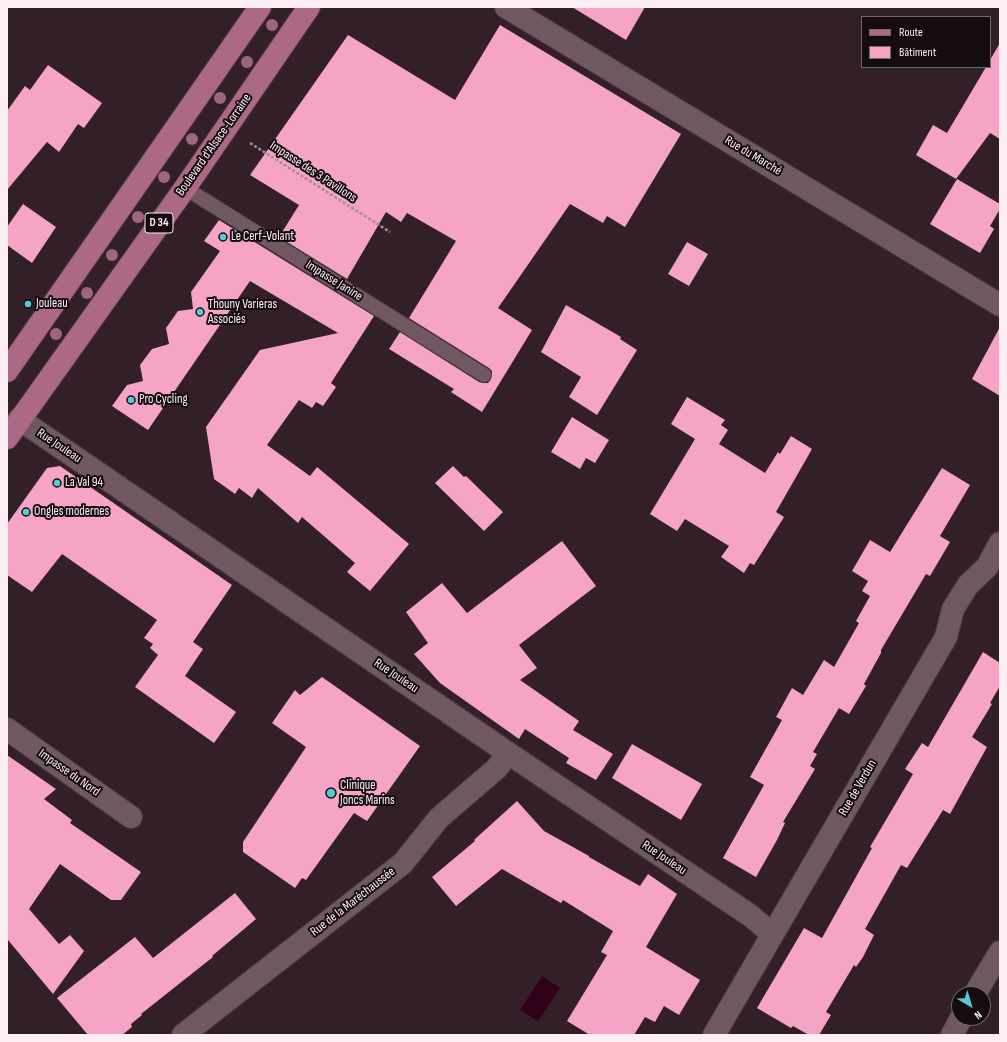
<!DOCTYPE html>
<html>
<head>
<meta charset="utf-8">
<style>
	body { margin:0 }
	#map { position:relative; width:1007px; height:1042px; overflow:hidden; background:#331f27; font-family:"Sofia Sans Condensed",sans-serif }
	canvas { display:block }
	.frame { position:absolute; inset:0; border:8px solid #fceef3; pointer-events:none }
	.legend { position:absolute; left:861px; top:16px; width:130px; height:52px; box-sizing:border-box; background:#150c0f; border:1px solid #71666a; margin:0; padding:5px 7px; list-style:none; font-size:12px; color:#fceef3 }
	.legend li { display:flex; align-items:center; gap:8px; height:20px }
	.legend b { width:20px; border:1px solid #71666a }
	.north { position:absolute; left:951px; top:986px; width:40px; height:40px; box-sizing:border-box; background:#150c0f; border:1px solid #71666a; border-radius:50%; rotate:142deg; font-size:11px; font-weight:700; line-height:16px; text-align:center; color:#fceef3 }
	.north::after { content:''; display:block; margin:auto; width:14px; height:18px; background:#52ccd6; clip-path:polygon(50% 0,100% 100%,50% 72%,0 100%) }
</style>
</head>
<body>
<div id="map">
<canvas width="1007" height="1042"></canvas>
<div class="frame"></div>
<ul class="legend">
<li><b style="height:5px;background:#ac6986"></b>Route</li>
<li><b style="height:11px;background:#f6a4c6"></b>Bâtiment</li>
</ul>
<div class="north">N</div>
</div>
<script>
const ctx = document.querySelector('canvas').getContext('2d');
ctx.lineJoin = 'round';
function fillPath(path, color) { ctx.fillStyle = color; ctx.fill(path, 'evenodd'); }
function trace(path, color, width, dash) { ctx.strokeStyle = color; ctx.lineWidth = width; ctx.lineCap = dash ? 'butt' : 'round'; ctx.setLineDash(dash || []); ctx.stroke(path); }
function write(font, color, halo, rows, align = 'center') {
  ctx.font = font + ' "Sofia Sans Condensed",sans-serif'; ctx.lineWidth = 4; ctx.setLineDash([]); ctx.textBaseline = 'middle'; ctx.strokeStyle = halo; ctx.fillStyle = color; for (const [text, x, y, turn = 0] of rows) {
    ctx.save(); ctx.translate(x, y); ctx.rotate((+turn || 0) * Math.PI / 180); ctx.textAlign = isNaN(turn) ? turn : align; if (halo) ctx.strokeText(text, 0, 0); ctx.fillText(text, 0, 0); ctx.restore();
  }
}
fillPath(new Path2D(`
	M 542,976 L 560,988 L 538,1021 L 520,1010 Z`), '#300019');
fillPath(new Path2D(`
	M 572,7 L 645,7 L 626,40 Z
	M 500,25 L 681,134 L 625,227 L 607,216 L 603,223 L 570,204 L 498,308 L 532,330 L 482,412 L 451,392 L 454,389 L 389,349 L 400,332 L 479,382 L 483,383 L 488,383 L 491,379 L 492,371 L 489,368 L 409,318 L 456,241 L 407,213 L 401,222 L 386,212 L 347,279 L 279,237 L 299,205 L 250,175 L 348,35 L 455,100 Z
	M 1000,43 L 1000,139 L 990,133 L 956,179 L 916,155 L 933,125 L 947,133 L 986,67 L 990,67 L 990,60 Z
	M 48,65 L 102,103 L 84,128 L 78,124 L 59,152 L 47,142 L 7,190 L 7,111 L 25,86 L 30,90 Z
	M 957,179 L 1000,204 L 1000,209 L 990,226 L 994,229 L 980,253 L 930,224 Z
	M 23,204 L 56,227 L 32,263 L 7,245 L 7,227 Z
	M 219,220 L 374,316 L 331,383 L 336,387 L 323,406 L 316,402 L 312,408 L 299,400 L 267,445 L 310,476 L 317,467 L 409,544 L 370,591 L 347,572 L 355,563 L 302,517 L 298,523 L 258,488 L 252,498 L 239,488 L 235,494 L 214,479 L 206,427 L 260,350 L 338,333 L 250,281 L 148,430 L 112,406 L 127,385 L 143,381 L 140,365 L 152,349 L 169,344 L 166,328 L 178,311 L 193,309 L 191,292 L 220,251 L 204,241 Z
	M 687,242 L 708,254 L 689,286 L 668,274 Z
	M 566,305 L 621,337 L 620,339 L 637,350 L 597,415 L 569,397 L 581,377 L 541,352 Z
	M 1000,327 L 1000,396 L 972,379 Z
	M 687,397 L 725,420 L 721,425 L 728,430 L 719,444 L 765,473 L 778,452 L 780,454 L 791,436 L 812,449 L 776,512 L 784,517 L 754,565 L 750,563 L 744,573 L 721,557 L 729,546 L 685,519 L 677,531 L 650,514 L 695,439 L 671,424 Z
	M 572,417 L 609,440 L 595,463 L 586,458 L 580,469 L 551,452 Z
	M 60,466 L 232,585 L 193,642 L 203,649 L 185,676 L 236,712 L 214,743 L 135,687 L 158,655 L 150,648 L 153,644 L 144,638 L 157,620 L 62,554 L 32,592 L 7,575 L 7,524 L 47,468 Z
	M 453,466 L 464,477 L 466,476 L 503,512 L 484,531 L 435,483 Z
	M 942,468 L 970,485 L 940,536 L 950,542 L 930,576 L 926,574 L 881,650 L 881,653 L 864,684 L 866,686 L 849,714 L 839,708 L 813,752 L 817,754 L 810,766 L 815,769 L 783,822 L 785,823 L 777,840 L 756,877 L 723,858 L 764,785 L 750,777 L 782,720 L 776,717 L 792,688 L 803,695 L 824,660 L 834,667 L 859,623 L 856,621 L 870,596 L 862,591 L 868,581 L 852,571 L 870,540 L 890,552 Z
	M 562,541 L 596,586 L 519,645 L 537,668 L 520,680 L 579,721 L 573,730 L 613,754 L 596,780 L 566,763 L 569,758 L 525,729 L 519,739 L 440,683 L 414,654 L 428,643 L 406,612 L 442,583 L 467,613 Z
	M 983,652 L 1000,663 L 1000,686 L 990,703 L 992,704 L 972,737 L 987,747 L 950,814 L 943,810 L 907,868 L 901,865 L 865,929 L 874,935 L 863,957 L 856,967 L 854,965 L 826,1012 L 831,1015 L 819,1035 L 809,1035 L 793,1026 L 791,1028 L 757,1008 L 804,928 L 822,938 L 872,848 L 870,847 L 913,774 L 905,769 L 922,743 L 928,747 Z
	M 322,677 L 420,746 L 367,821 L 354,813 L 306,880 L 302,878 L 295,888 L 243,852 L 243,842 L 306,747 L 272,723 L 295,690 L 300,695 Z
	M 632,744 L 702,784 L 681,820 L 612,778 Z
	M 7,755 L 56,789 L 44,799 L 72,820 L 70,823 L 141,872 L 121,900 L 111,900 L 60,864 L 29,909 L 59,944 L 70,935 L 84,951 L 53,994 L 8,940 L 7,941 Z
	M 517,801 L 544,831 L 589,856 L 589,857 L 640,886 L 648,874 L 677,894 L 646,947 L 700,980 L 679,1015 L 664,1006 L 655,1022 L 645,1017 L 634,1035 L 590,1035 L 567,1021 L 607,955 L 601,952 L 613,931 L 563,900 L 561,903 L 502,869 L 456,906 L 432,877 L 475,841 L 474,840 Z
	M 235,893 L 256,919 L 212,956 L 213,957 L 141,1014 L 142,1015 L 131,1024 L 132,1027 L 122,1035 L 88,1035 L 57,998 L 135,937 L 153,958 Z`), '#f6a4c6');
const lane = new Path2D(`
	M 185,188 L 484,375`);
const street = new Path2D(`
	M 506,7 L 1000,305
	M 19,419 L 508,753 L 751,916 L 772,934
	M 7,729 L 131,817
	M 975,994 L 1000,952
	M 183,1035 L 403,863 L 439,818 L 497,768 L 508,753
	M 714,1035 L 946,637 L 953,609 L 968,585 L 987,567 L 1000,543
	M 952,1035 L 961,1018`);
const primary = new Path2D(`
	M 7,371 L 260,7
	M 7,438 L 185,188 L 309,7`);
trace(lane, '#4c3b42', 16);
trace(street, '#4c3b42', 24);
trace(primary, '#4c3b42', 24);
trace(new Path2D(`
	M 250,143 L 390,232`), '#a19096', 2.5, [3, 2]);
trace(lane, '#6f5861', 14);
trace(street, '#6f5861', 22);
trace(primary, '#ac6986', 22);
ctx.fillStyle = '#9e667d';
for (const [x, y] of [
	[272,25],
	[247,62],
	[220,98],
	[192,139],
	[164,177],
	[138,217],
	[112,255],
	[87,293],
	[56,334]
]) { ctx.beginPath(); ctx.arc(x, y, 6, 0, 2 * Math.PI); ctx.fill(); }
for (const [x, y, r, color] of [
	[223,237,4,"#52ccd6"],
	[28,304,4,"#52ccd6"],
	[200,312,4,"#52ccd6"],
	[131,400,4,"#52ccd6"],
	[57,483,4,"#52ccd6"],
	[26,512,4,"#52ccd6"],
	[331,793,5,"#52ccd6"]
]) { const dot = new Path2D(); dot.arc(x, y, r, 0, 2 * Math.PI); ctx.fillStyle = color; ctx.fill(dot); trace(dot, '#150c0f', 1.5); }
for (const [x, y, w] of [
	[159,223,28]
]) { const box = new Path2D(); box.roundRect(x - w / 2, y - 10, w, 20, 3); ctx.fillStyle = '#150c0f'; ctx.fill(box); trace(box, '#fceef3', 1); }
write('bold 12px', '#fceef3', null, [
	["D 34",159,223]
]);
write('13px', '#fceef3', '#150c0f', [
	["Boulevard d'Alsace-Lorraine",214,145,-55],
	["Rue du Marché",753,156,31],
	["Impasse des 3 Pavillons",313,172,33],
	["Impasse Janine",334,281,32],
	["Rue Jouleau",59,446,34],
	["Rue Jouleau",396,676,34],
	["Impasse du Nord",69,773,35],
	["Rue de Verdun",858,788,-60],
	["Rue Jouleau",664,858,34],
	["Rue de la Maréchaussée",353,902,-38]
]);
write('13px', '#fceef3', '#150c0f', [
	["Le Cerf-Volant",231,237],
	["Jouleau",36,304],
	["Thouny Varieras",208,305],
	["Associés",208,320],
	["Pro Cycling",139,400],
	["La Val 94",65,483],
	["Ongles modernes",34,512],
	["Clinique",340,786],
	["Joncs Marins",340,801]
], 'left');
</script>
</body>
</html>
